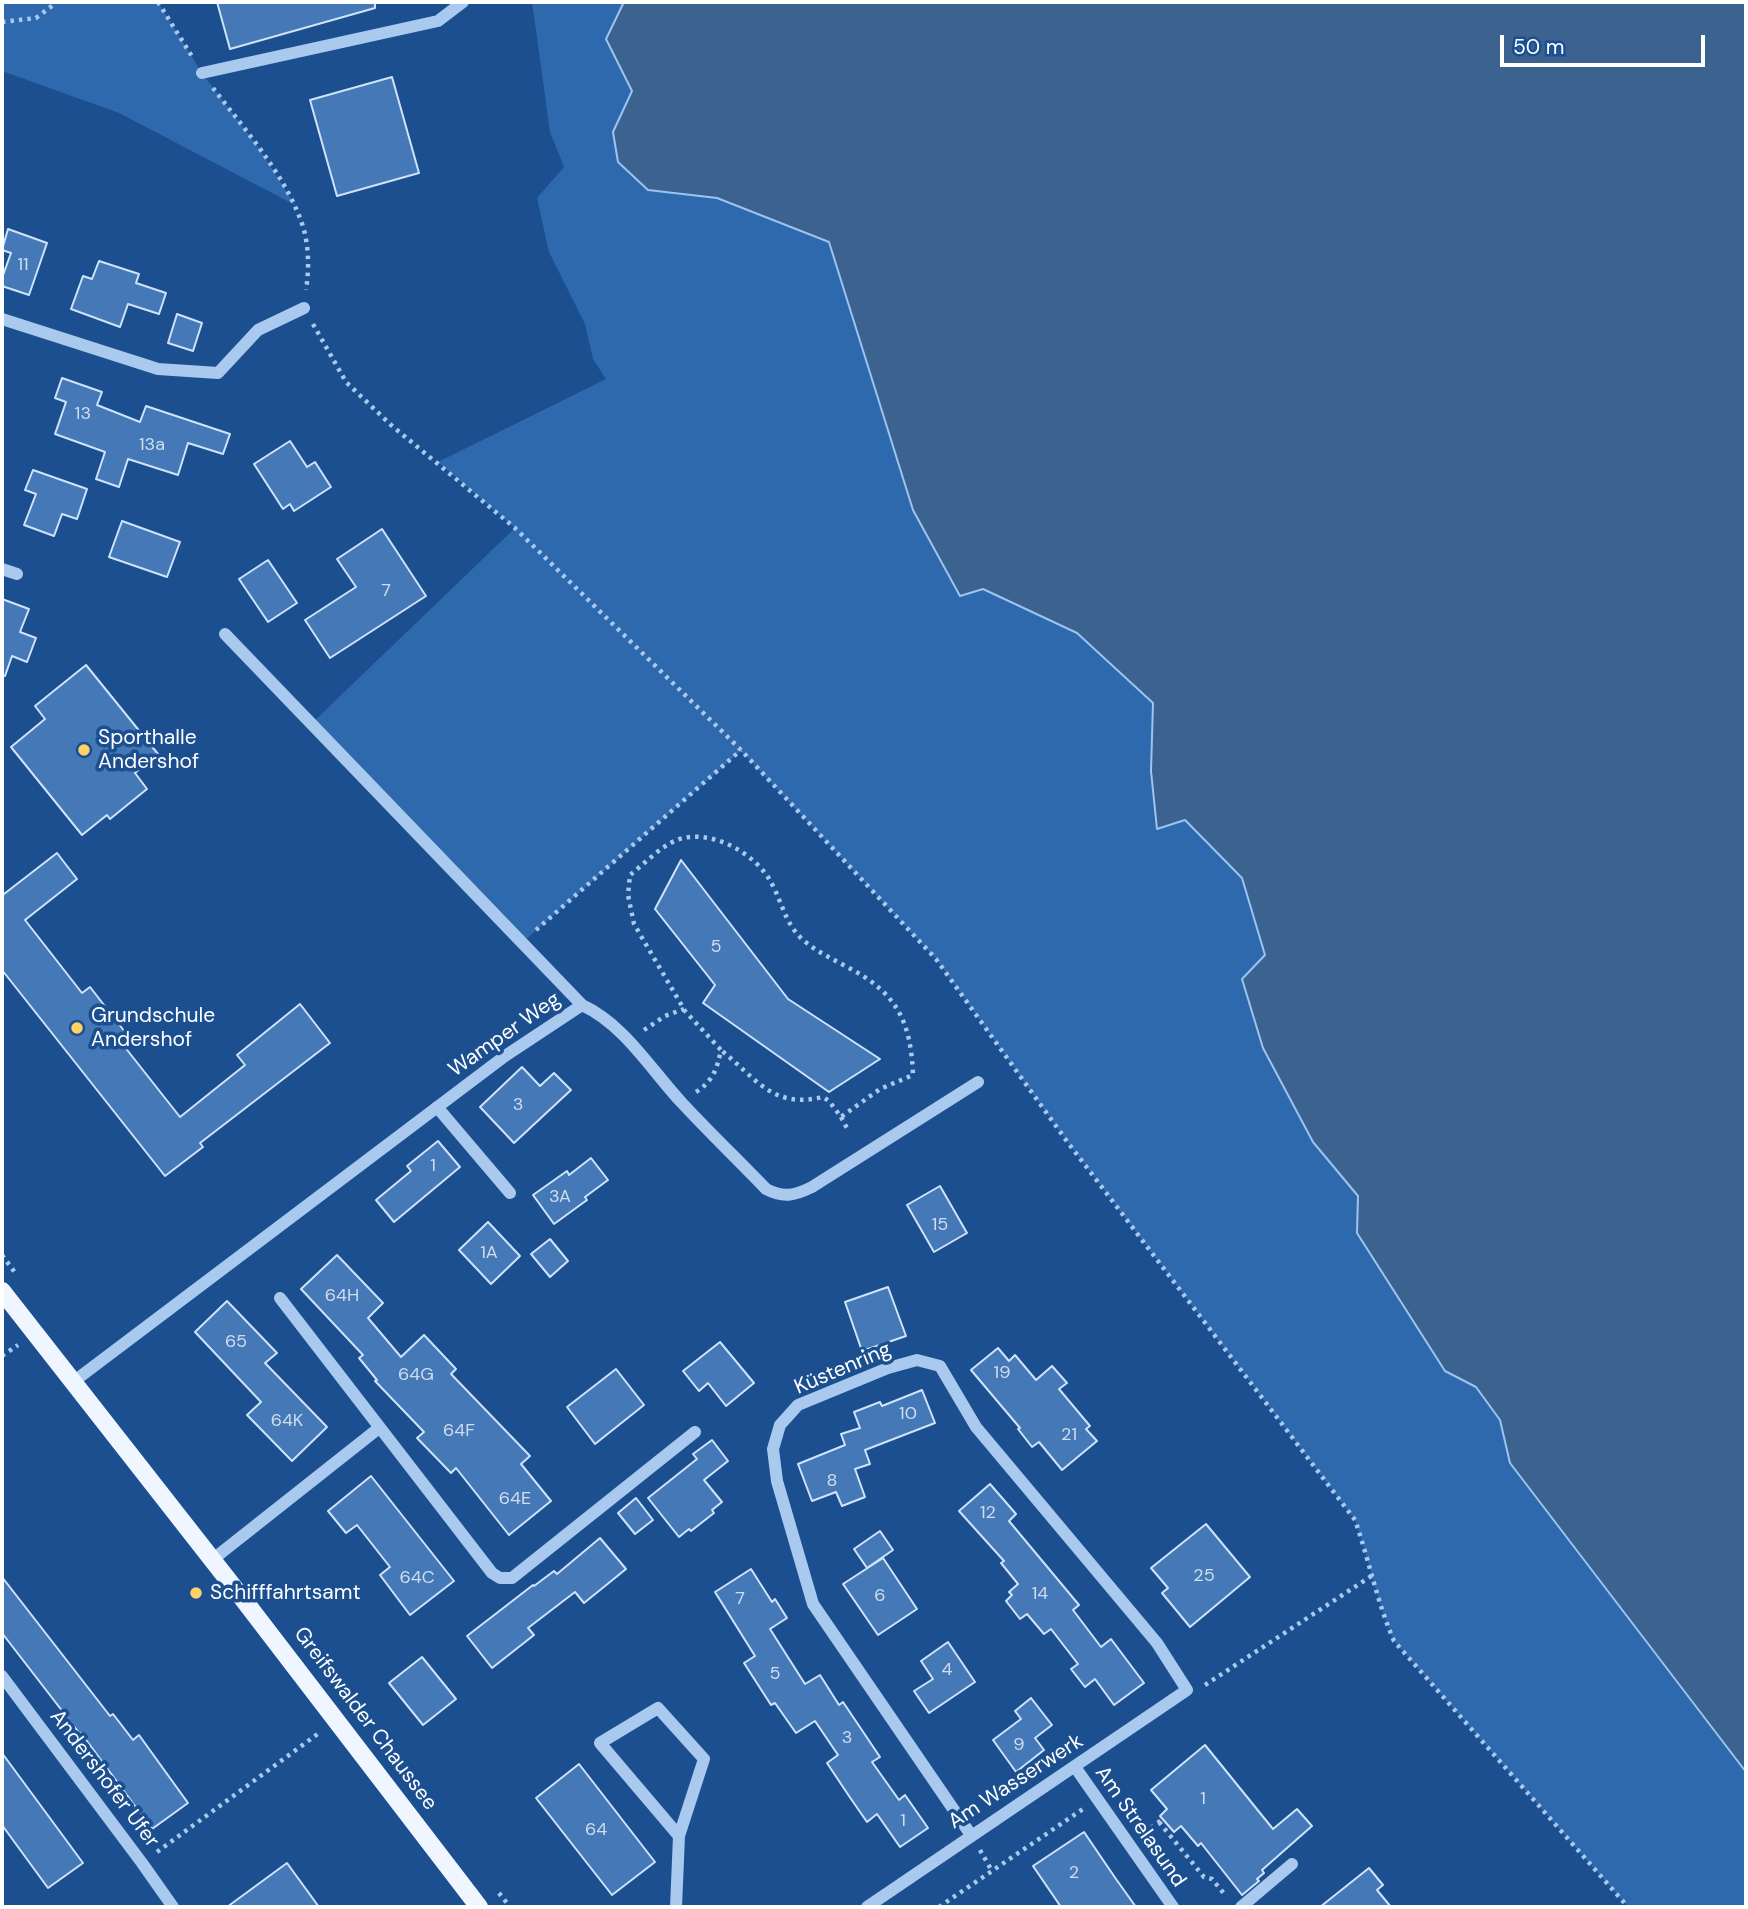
<!DOCTYPE html>
<html>
<head>
<meta charset="utf-8">
<style>
	body { margin:0 }
	#map { position:relative; width:1748px; height:1909px; overflow:hidden; background:#1b4f8f; font-family:"DM Sans",sans-serif }
	canvas { display:block }
	.frame { position:absolute; inset:0; border:4px solid #fff; pointer-events:none }
	.scale { position:absolute; left:1500px; top:35px; width:205px; height:32px; box-sizing:border-box; border:4px solid #fff; border-top:0; padding-left:9px; font-size:21px; line-height:24px; white-space:nowrap; color:#fff; -webkit-text-stroke:5px #1b4f8f; paint-order:stroke }
</style>
</head>
<body>
<div id="map">
<canvas width="1748" height="1909"></canvas>
<div class="frame"></div>
<div class="scale">50 m</div>
</div>
<script>
const ctx = document.querySelector('canvas').getContext('2d');
ctx.lineJoin = 'round';
function fillPath(path, color) { ctx.fillStyle = color; ctx.fill(path, 'evenodd'); }
function trace(path, color, width, dash) { ctx.strokeStyle = color; ctx.lineWidth = width; ctx.lineCap = dash ? 'butt' : 'round'; ctx.setLineDash(dash || []); ctx.stroke(path); }
function write(font, color, halo, rows, align = 'center') {
  ctx.font = font + ' "DM Sans",sans-serif'; ctx.lineWidth = 7; ctx.setLineDash([]); ctx.textBaseline = 'middle'; ctx.strokeStyle = halo; ctx.fillStyle = color; for (const [text, x, y, turn = 0] of rows) {
    ctx.save(); ctx.translate(x, y); ctx.rotate((+turn || 0) * Math.PI / 180); ctx.textAlign = isNaN(turn) ? turn : align; if (halo) ctx.strokeText(text, 0, 0); ctx.fillText(text, 0, 0); ctx.restore();
  }
}
fillPath(new Path2D(`
	M 2,2 L 158,2 L 202,73 L 258,147 L 295,205 L 119,113 L 2,71 Z
	M 532,2 L 624,2 L 606,39 L 632,91 L 613,132 L 649,190 L 717,198 L 829,242 L 913,510 L 960,596 L 983,589 L 1077,633 L 1153,703 L 1151,771 L 1157,828 L 1185,820 L 1242,878 L 1265,955 L 1242,979 L 1263,1048 L 1313,1142 L 1358,1196 L 1357,1233 L 1445,1371 L 1476,1387 L 1500,1420 L 1510,1463 L 1746,1772 L 1746,1907 L 1628,1907 L 1394,1641 C 1377,1602 1369,1560 1355,1520 L 1066,1140 L 936,959 L 741,751 L 523,942 L 312,723 L 515,528 L 438,462 L 606,379 L 593,359 L 585,324 L 549,252 L 537,198 L 564,167 L 550,132 Z`), '#2e69ad');
const water = new Path2D(`
	M 624,2 L 1746,2 L 1746,1772 L 1510,1463 L 1500,1420 L 1476,1387 L 1445,1371 L 1357,1233 L 1358,1196 L 1313,1142 L 1263,1048 L 1242,979 L 1265,955 L 1242,878 L 1185,820 L 1157,829 L 1151,771 L 1153,703 L 1077,633 L 983,589 L 960,596 L 913,510 L 829,242 L 717,198 L 648,190 L 618,162 L 613,132 L 632,91 L 606,39 Z`);
fillPath(water, '#3c6290');
trace(water, '#9cc4f0', 2);
const building = new Path2D(`
	M 217,2 L 375,2 L 375,8 L 230,49 Z
	M 392,77 L 419,173 L 337,196 L 310,100 Z
	M 8,229 L 47,243 L 29,295 L 2,286 L 2,278 L 11,253 L 2,250 Z
	M 99,261 L 139,274 L 136,283 L 166,293 L 159,314 L 128,304 L 120,327 L 71,309 L 83,276 L 92,279 Z
	M 177,314 L 202,323 L 193,351 L 168,343 Z
	M 62,378 L 102,392 L 97,405 L 140,422 L 146,406 L 230,434 L 223,454 L 188,443 L 178,475 L 128,459 L 119,487 L 96,479 L 105,452 L 55,434 L 66,402 L 55,398 Z
	M 290,441 L 307,467 L 315,462 L 331,487 L 294,511 L 290,504 L 283,509 L 254,464 Z
	M 33,470 L 87,489 L 77,519 L 62,514 L 54,536 L 24,525 L 36,494 L 25,490 Z
	M 122,521 L 180,542 L 167,577 L 109,557 Z
	M 382,529 L 426,596 L 330,658 L 305,620 L 356,587 L 337,559 Z
	M 268,560 L 297,603 L 268,622 L 239,579 Z
	M 2,599 L 29,609 L 20,632 L 36,638 L 27,662 L 12,656 L 5,676 L 2,675 Z
	M 86,665 L 158,754 L 135,773 L 147,789 L 110,819 L 107,815 L 82,835 L 11,747 L 45,719 L 35,706 Z
	M 57,853 L 77,879 L 25,920 L 82,993 L 90,987 L 132,1041 L 124,1046 L 180,1117 L 245,1065 L 237,1055 L 300,1004 L 330,1043 L 200,1143 L 203,1147 L 165,1176 L 2,970 L 2,891 L 4,894 Z
	M 681,860 L 788,999 L 880,1059 L 829,1092 L 703,1003 L 715,985 L 655,909 Z
	M 522,1067 L 540,1086 L 554,1073 L 571,1090 L 514,1143 L 480,1107 Z
	M 438,1141 L 460,1167 L 394,1222 L 376,1200 L 411,1171 L 407,1166 Z
	M 591,1158 L 608,1180 L 585,1197 L 587,1200 L 554,1224 L 533,1195 L 567,1171 L 569,1175 Z
	M 940,1186 L 967,1233 L 934,1252 L 907,1205 Z
	M 488,1222 L 520,1256 L 491,1284 L 459,1250 Z
	M 550,1239 L 568,1261 L 550,1277 L 531,1254 Z
	M 337,1255 L 383,1303 L 368,1318 L 401,1357 L 424,1335 L 456,1369 L 451,1374 L 530,1456 L 521,1464 L 551,1501 L 509,1535 L 456,1468 L 451,1473 L 417,1438 L 424,1432 L 375,1381 L 377,1380 L 359,1358 L 363,1355 L 301,1289 Z
	M 888,1287 L 906,1336 L 862,1351 L 845,1302 Z
	M 227,1301 L 277,1353 L 265,1363 L 327,1427 L 292,1461 L 247,1415 L 261,1402 L 195,1332 Z
	M 720,1342 L 754,1383 L 726,1406 L 708,1383 L 699,1391 L 683,1371 Z
	M 998,1348 L 1009,1361 L 1015,1355 L 1036,1380 L 1052,1366 L 1067,1383 L 1059,1389 L 1090,1426 L 1086,1429 L 1097,1441 L 1062,1470 L 1039,1442 L 1032,1447 L 1018,1429 L 1020,1428 L 971,1370 Z
	M 616,1369 L 644,1405 L 595,1444 L 567,1407 Z
	M 922,1390 L 935,1423 L 865,1450 L 870,1464 L 855,1469 L 865,1497 L 842,1506 L 836,1492 L 812,1501 L 798,1464 L 845,1445 L 841,1434 L 860,1428 L 854,1412 L 880,1402 L 882,1406 Z
	M 712,1440 L 728,1461 L 704,1480 L 722,1502 L 712,1510 L 714,1513 L 691,1531 L 689,1529 L 679,1537 L 648,1498 L 697,1459 L 693,1454 Z
	M 371,1476 L 454,1581 L 410,1615 L 380,1575 L 390,1567 L 357,1525 L 346,1533 L 328,1511 Z
	M 990,1484 L 1016,1514 L 1009,1521 L 1079,1605 L 1073,1610 L 1101,1647 L 1111,1639 L 1144,1683 L 1114,1705 L 1095,1679 L 1085,1687 L 1071,1669 L 1078,1664 L 1051,1629 L 1044,1634 L 1027,1614 L 1020,1619 L 1006,1601 L 1012,1595 L 1009,1592 L 1018,1584 L 1001,1563 L 1004,1561 L 959,1511 Z
	M 636,1498 L 653,1520 L 635,1534 L 618,1513 Z
	M 1206,1524 L 1250,1577 L 1190,1627 L 1162,1593 L 1168,1588 L 1151,1568 Z
	M 880,1531 L 893,1550 L 867,1568 L 854,1549 Z
	M 600,1538 L 626,1569 L 584,1603 L 575,1592 L 528,1628 L 534,1635 L 492,1668 L 467,1636 L 533,1585 L 534,1586 L 554,1571 L 557,1574 Z
	M 883,1558 L 917,1609 L 878,1635 L 843,1584 Z
	M 751,1569 L 772,1602 L 775,1599 L 787,1618 L 770,1629 L 805,1684 L 820,1675 L 839,1705 L 843,1702 L 880,1757 L 872,1762 L 899,1800 L 905,1795 L 928,1828 L 900,1847 L 877,1814 L 867,1822 L 849,1796 L 827,1763 L 838,1755 L 815,1721 L 796,1733 L 775,1703 L 771,1705 L 744,1663 L 755,1656 L 715,1592 Z
	M 2,1577 L 110,1716 L 113,1714 L 133,1740 L 139,1735 L 188,1803 L 152,1829 L 81,1733 L 80,1734 L 2,1633 Z
	M 948,1642 L 975,1682 L 929,1713 L 914,1691 L 933,1679 L 921,1661 Z
	M 422,1657 L 456,1699 L 423,1725 L 389,1683 Z
	M 1031,1698 L 1052,1725 L 1035,1738 L 1044,1750 L 1016,1772 L 993,1740 L 1021,1719 L 1015,1711 Z
	M 1205,1745 L 1273,1829 L 1297,1809 L 1312,1826 L 1262,1870 L 1264,1873 L 1257,1879 L 1259,1881 L 1242,1895 L 1201,1843 L 1198,1846 L 1181,1826 L 1174,1832 L 1160,1816 L 1167,1809 L 1151,1790 Z
	M 2,1753 L 83,1863 L 48,1888 L 2,1825 Z
	M 579,1764 L 655,1862 L 612,1895 L 536,1798 Z
	M 1084,1832 L 1116,1879 L 1136,1907 L 1061,1907 L 1033,1866 Z
	M 287,1863 L 319,1907 L 227,1907 Z
	M 1369,1868 L 1383,1885 L 1377,1890 L 1391,1907 L 1320,1907 Z`);
fillPath(building, '#4478b7');
trace(building, '#cfe3fa', 2);
trace(new Path2D(`
	M 158,2 L 193,58
	M 2,22 L 36,18 L 57,2
	M 213,88 C 245,130 289,179 304,230 C 309,249 309,271 306,290
	M 313,324 L 346,382 L 391,425 L 515,528 L 741,750 L 936,959 L 1066,1140 L 1355,1520 C 1369,1560 1377,1602 1394,1641 L 1628,1907
	M 536,930 L 741,750
	M 644,1030 L 665,1016 L 684,1009
	M 696,1092 C 713,1081 717,1069 721,1050 L 685,1011 L 634,924 L 628,895 L 630,875 C 644,864 661,846 677,840 C 710,827 757,854 772,884 C 783,905 785,923 803,940 C 817,952 833,959 849,968 C 897,993 911,1022 913,1075 L 880,1089 L 841,1117 L 829,1101 L 823,1097 C 772,1109 757,1079 721,1050
	M 841,1117 L 849,1132
	M 2,1255 L 16,1274
	M 2,1356 L 18,1345
	M 1205,1685 L 1373,1575
	M 1159,1822 L 1204,1877 L 1212,1879 L 1226,1896
	M 1144,1833 L 1163,1819
	M 980,1850 L 992,1871
	M 157,1852 L 319,1733
	M 499,1893 L 510,1907
	M 939,1907 L 1083,1809`), '#a9c9ee', 4.5, [3.5, 5]);
trace(new Path2D(`
	M 202,73 L 438,21 L 463,2
	M 2,319 L 158,369 L 218,373 L 258,330 L 304,308
	M 2,569 L 17,574
	M 582,1005 C 625,1025 651,1070 682,1103 C 709,1132 738,1160 766,1189 C 783,1198 794,1196 812,1187 L 978,1082
	M 437,1107 L 510,1193
	M 280,1298 L 492,1573 L 500,1578 L 512,1578 L 695,1432
	M 73,1382 L 505,1056 L 582,1005 L 225,634
	M 212,1560 L 379,1428
	M 2,1676 L 142,1863 L 173,1907
	M 1075,1767 L 1173,1907
	M 676,1907 L 679,1836 L 704,1759 L 658,1708 L 600,1743 L 679,1836
	M 867,1907 L 1187,1690 L 1157,1643 L 976,1427 L 940,1366 L 917,1360 L 888,1368 L 798,1405 L 780,1425 L 773,1449 L 777,1481 L 813,1604 L 971,1835
	M 1241,1907 L 1292,1864`), '#a9c9ee', 12);
trace(new Path2D(`
	M 2,1291 L 243,1599 L 479,1907`), '#f0f6ff', 18);
for (const [x, y, r, color] of [
	[84,750,7,"#ffd166"],
	[77,1028,7,"#ffd166"],
	[196,1593,7,"#ffd166"]
]) { const dot = new Path2D(); dot.arc(x, y, r, 0, 2 * Math.PI); ctx.fillStyle = color; ctx.fill(dot); trace(dot, '#1b4f8f', 2.5); }
write('18px', '#d0dded', null, [
	["11",23,265],
	["13",83,414],
	["13a",152,445],
	["7",386,591],
	["5",716,947],
	["3",518,1105],
	["1",433,1166],
	["3A",560,1197],
	["15",940,1225],
	["1A",489,1253],
	["64H",342,1296],
	["65",236,1342],
	["19",1002,1373],
	["64G",416,1375],
	["10",908,1414],
	["64K",287,1421],
	["64F",459,1431],
	["21",1069,1435],
	["8",832,1481],
	["64E",515,1499],
	["12",988,1513],
	["25",1204,1576],
	["64C",417,1578],
	["14",1040,1594],
	["6",880,1596],
	["7",740,1599],
	["4",947,1670],
	["5",775,1674],
	["3",847,1738],
	["9",1019,1745],
	["1",1203,1799],
	["1",903,1821],
	["64",596,1830],
	["2",1074,1873]
]);
write('21px', '#fff', '#1b4f8f', [
	["Sporthalle",98,738],
	["Andershof",98,762],
	["Grundschule",91,1016],
	["Andershof",91,1040],
	["Schifffahrtsamt",210,1593]
], 'left');
write('21px', '#fff', '#1b4f8f', [
	["Wamper Weg",505,1035,-35],
	["Küstenring",843,1369,-23],
	["Greifswalder Chaussee",365,1719,53],
	["Andershofer Ufer",104,1779,53],
	["Am Wasserwerk",1016,1782,-33],
	["Am Strelasund",1140,1827,55]
]);
</script>
</body>
</html>
